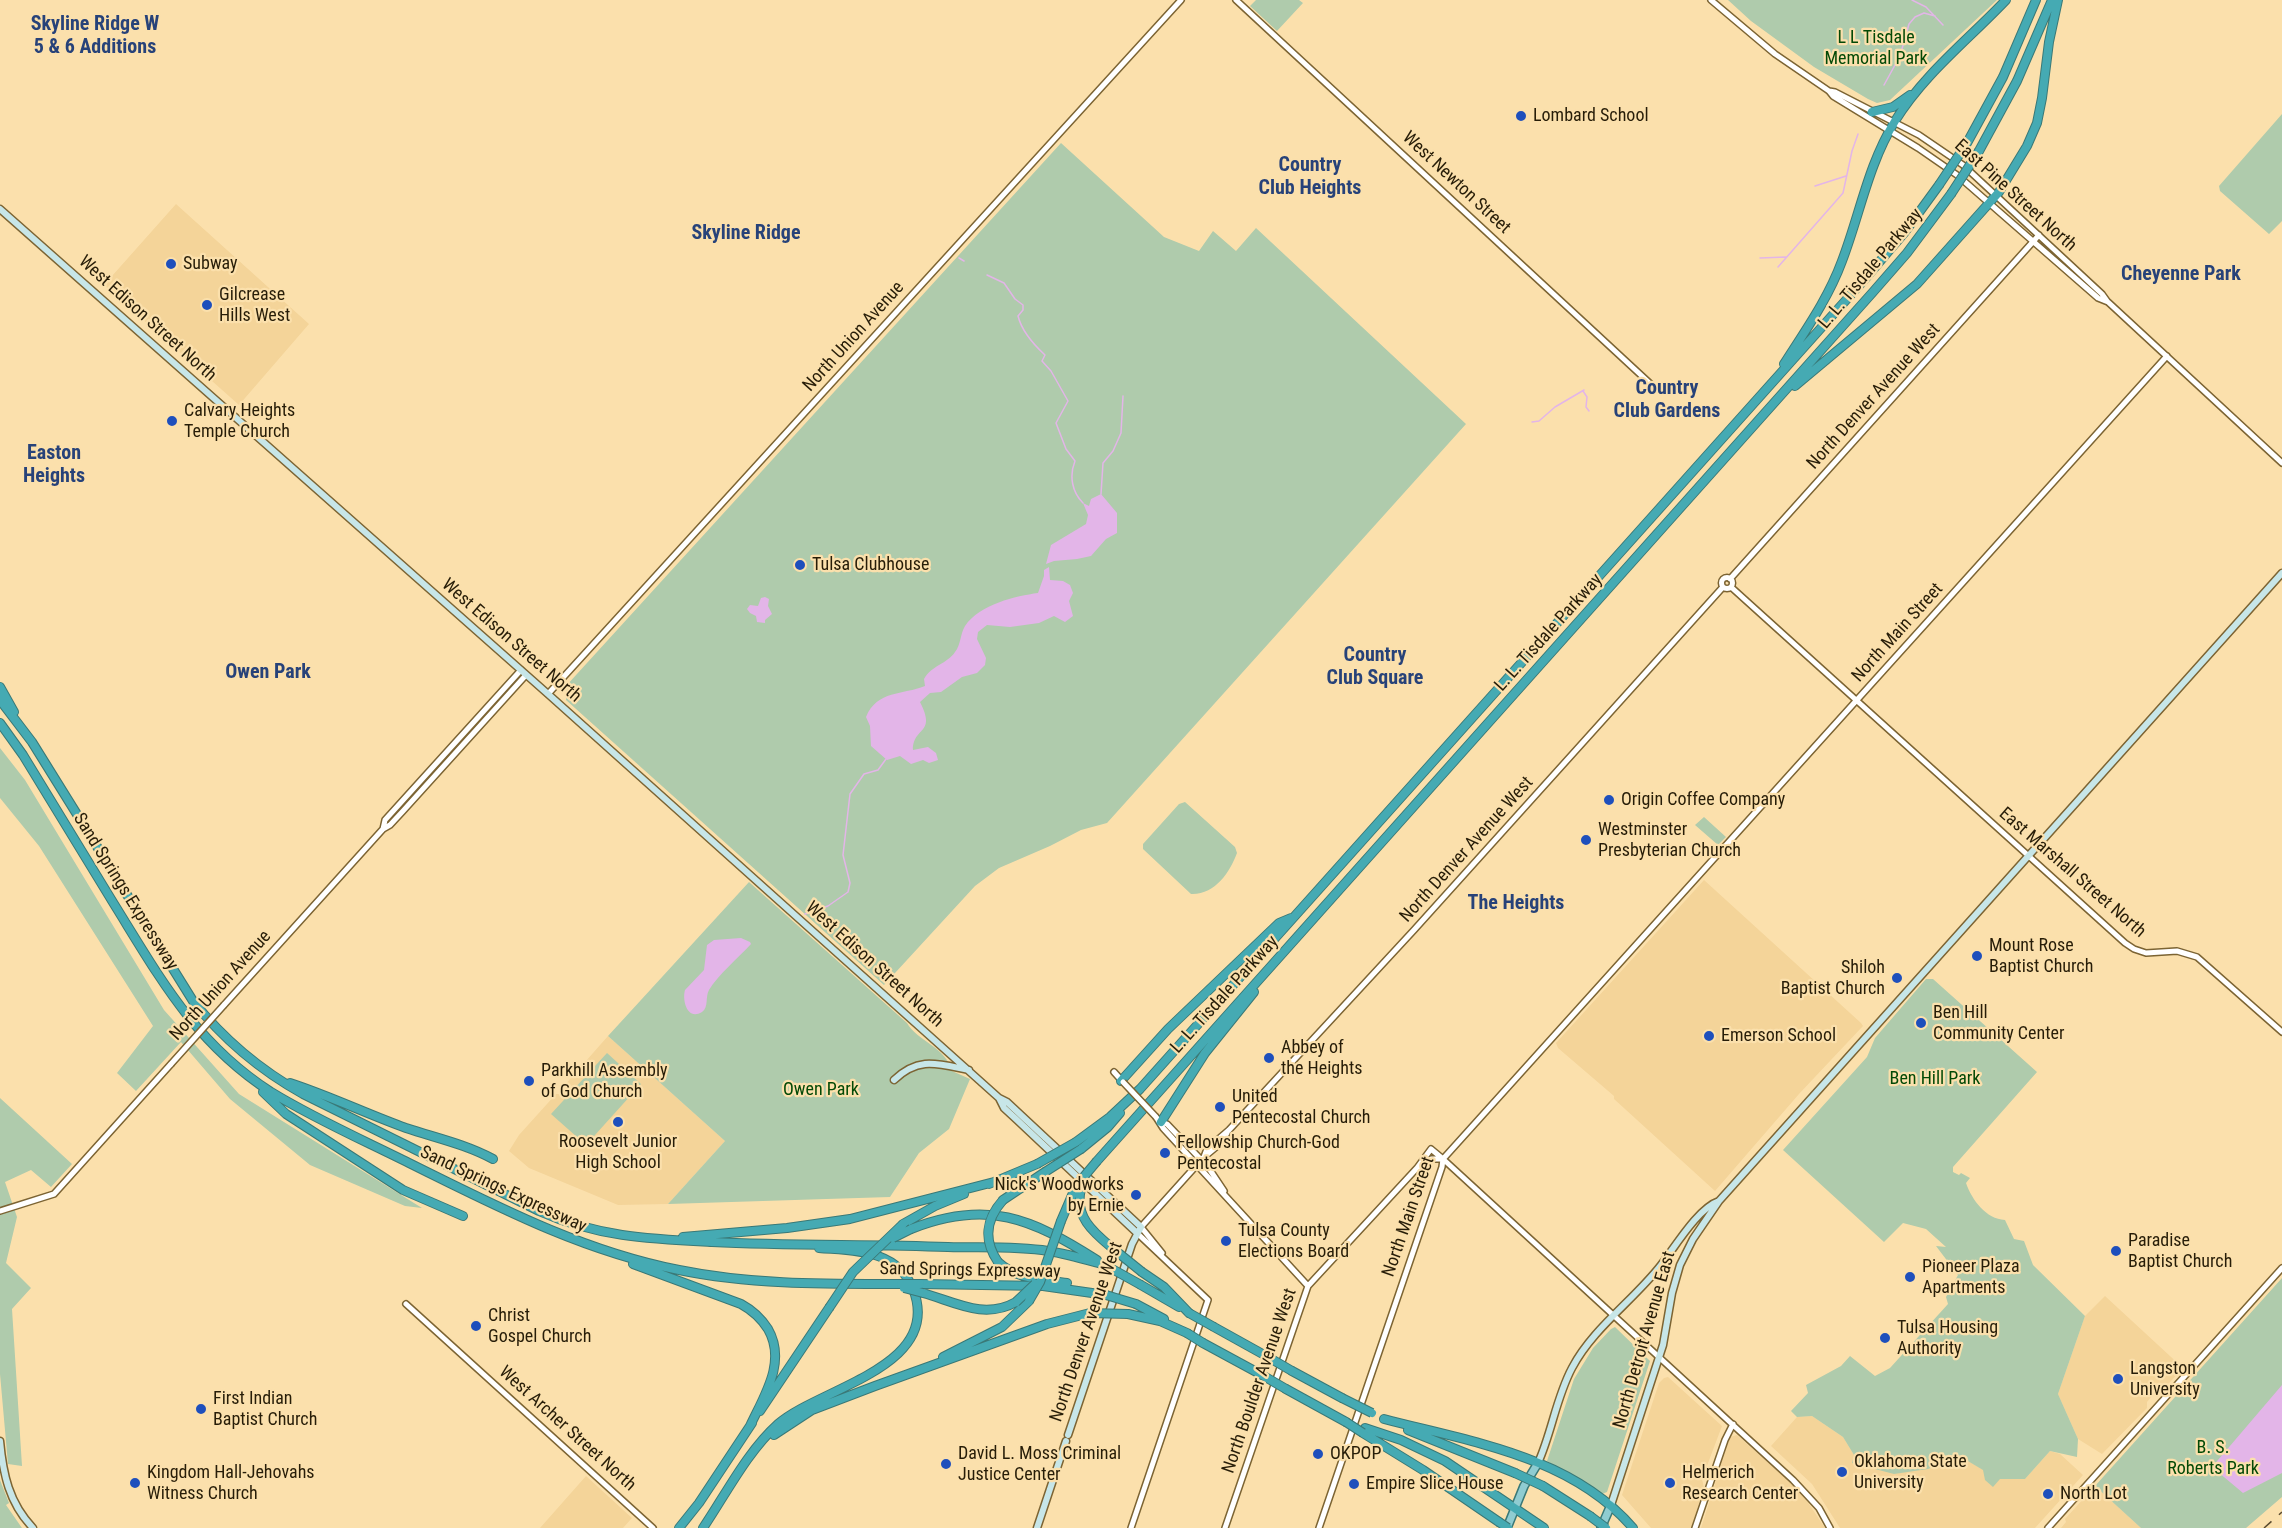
<!DOCTYPE html>
<html>
<head>
<meta charset="utf-8">
<style>
	body { margin:0 }
	canvas { display:block; background:#fbe0ac }
</style>
</head>
<body>
<canvas width="2282" height="1528"></canvas>
<script>
const ctx = document.querySelector('canvas').getContext('2d');
ctx.lineJoin = 'round';
function fillPath(path, color) { ctx.fillStyle = color; ctx.fill(path, 'evenodd'); }
function trace(path, color, width, dash) { ctx.strokeStyle = color; ctx.lineWidth = width; ctx.lineCap = dash ? 'butt' : 'round'; ctx.setLineDash(dash || []); ctx.stroke(path); }
function write(font, color, halo, rows, align = 'center') {
  ctx.font = font + ' "Roboto Condensed",sans-serif'; ctx.lineWidth = 4.5; ctx.setLineDash([]); ctx.textBaseline = 'middle'; ctx.strokeStyle = halo; ctx.fillStyle = color; for (const [text, x, y, turn = 0] of rows) {
    ctx.save(); ctx.translate(x, y); ctx.rotate((+turn || 0) * Math.PI / 180); ctx.textAlign = isNaN(turn) ? turn : align; if (halo) ctx.strokeText(text, 0, 0); ctx.fillText(text, 0, 0); ctx.restore();
  }
}
fillPath(new Path2D(`
	M 176,204 L 309,324 L 239,405 L 104,285 Z
	M 1704,880 L 1861,1023 L 1863,1026 L 1799,1094 L 1715,1191 L 1614,1099 L 1614,1096 L 1558,1048 L 1556,1043 Z
	M 608,1036 L 725,1141 L 668,1204 L 618,1205 L 529,1168 L 509,1151 L 519,1135 L 556,1094 L 561,1094 L 565,1089 L 563,1087 Z
	M 2105,1296 L 2183,1368 L 2161,1392 L 2156,1391 L 2147,1402 L 2147,1408 L 2102,1454 L 2078,1439 L 2058,1394 L 2085,1316 Z
	M 1668,1377 L 1722,1426 L 1702,1479 L 1704,1488 L 1691,1528 L 1651,1528 L 1622,1495 L 1659,1383 L 1664,1378 Z
	M 1812,1416 L 1843,1437 L 1854,1455 L 1928,1469 L 1961,1457 L 2000,1479 L 2025,1479 L 2050,1451 L 2060,1454 L 2083,1475 L 2035,1528 L 1840,1528 L 1812,1484 L 1771,1446 L 1797,1417 Z
	M 1737,1435 L 1801,1492 L 1825,1528 L 1701,1528 L 1728,1443 L 1730,1437 Z
	M 586,1476 L 632,1518 L 623,1528 L 540,1528 Z
	M 2095,1486 L 2141,1528 L 2061,1528 L 2066,1522 L 2065,1519 Z`), '#f4d499');
fillPath(new Path2D(`
	M 1256,0 L 1299,0 L 1303,3 L 1277,31 L 1250,6 Z
	M 1728,0 L 1997,0 L 1890,100 L 1877,103 L 1868,99 L 1814,67 L 1751,21 Z
	M 2282,114 L 2282,221 L 2269,234 L 2220,191 L 2219,186 Z
	M 1061,143 L 1164,237 L 1199,251 L 1213,231 L 1236,251 L 1256,228 L 1466,424 L 1107,823 L 1081,830 L 1050,846 L 999,868 L 975,886 L 884,985 L 566,700 L 566,686 Z
	M 0,748 L 25,780 L 164,1010 L 239,1094 L 422,1208 L 405,1206 L 310,1165 L 230,1099 L 181,1042 L 136,1091 L 117,1073 L 153,1026 L 39,846 L 0,798 Z
	M 1185,802 L 1235,847 L 1237,853 C 1230,872 1215,895 1191,894 L 1143,849 L 1143,844 L 1179,804 Z
	M 1704,817 L 1726,837 L 1718,845 L 1695,825 Z
	M 749,882 L 907,1023 C 917,1041 946,1047 952,1071 L 970,1079 L 949,1129 L 919,1153 L 890,1197 L 668,1204 L 725,1141 L 608,1036 Z
	M 1926,979 L 1933,979 L 2037,1072 L 1953,1167 L 1953,1172 L 1959,1175 L 1961,1173 L 1970,1178 L 1966,1183 C 1972,1200 1986,1219 2005,1220 L 2014,1239 L 2024,1241 L 2033,1265 L 2085,1316 L 2058,1394 L 2078,1439 L 2077,1457 L 2050,1451 L 2025,1479 L 2000,1479 L 1993,1487 L 1985,1480 L 1983,1470 L 1961,1457 L 1928,1469 L 1894,1474 L 1852,1463 L 1854,1455 L 1843,1437 L 1812,1416 L 1797,1417 L 1791,1411 L 1808,1393 L 1806,1385 L 1841,1366 L 1850,1356 L 1875,1376 L 1890,1368 L 1948,1304 L 1946,1297 L 1958,1275 L 1936,1246 L 1946,1247 L 1926,1229 L 1903,1223 L 1884,1242 L 1783,1150 L 1867,1057 L 1875,1038 Z
	M 607,1053 L 641,1084 L 586,1145 L 551,1114 Z
	M 0,1098 L 72,1164 L 51,1187 L 31,1170 L 5,1182 L 17,1217 L 6,1263 L 31,1288 L 12,1309 L 22,1466 L 8,1464 L 0,1374 Z
	M 2282,1278 L 2282,1497 L 2246,1528 L 2141,1528 L 2095,1486 Z
	M 1615,1327 L 1650,1361 L 1607,1492 L 1602,1494 L 1547,1461 L 1574,1379 L 1593,1348 L 1611,1329 Z
	M 0,1480 L 9,1503 L 6,1505 L 22,1528 L 0,1528 Z`), '#afcbac');
fillPath(new Path2D(`
	M 1101,494 L 1117,513 L 1117,533 L 1106,539 L 1091,556 L 1077,559 L 1054,561 L 1046,564 L 1051,545 L 1086,524 L 1088,515 L 1083,503 L 1089,506 L 1091,499 Z
	M 1049,567 L 1050,580 L 1063,581 L 1070,585 L 1073,593 L 1069,601 L 1073,616 L 1065,622 L 1054,616 L 1039,623 L 1010,627 L 987,625 L 978,632 L 977,639 L 986,658 L 985,665 L 977,673 L 962,677 L 941,692 L 930,693 L 920,702 C 937,735 913,726 913,750 L 928,747 L 936,753 L 938,760 L 929,763 L 923,760 L 911,764 L 900,756 L 887,760 L 871,746 L 870,726 L 866,717 C 877,690 903,695 925,686 L 924,679 C 932,665 947,664 955,652 C 961,645 960,634 965,626 C 980,604 1016,596 1038,593 L 1044,576 L 1044,570 Z
	M 765,597 L 769,599 L 768,606 L 772,614 L 765,620 L 765,623 L 757,622 L 756,616 L 750,613 L 747,609 L 750,605 L 758,606 L 761,598 Z
	M 741,938 L 750,942 L 751,944 C 738,958 718,975 709,990 C 705,997 709,1007 702,1012 C 687,1021 682,1000 685,990 L 704,970 L 707,945 L 714,940 Z
	M 2282,1385 L 2282,1473 L 2243,1493 L 2212,1467 Z`), '#e3b5e8');
trace(new Path2D(`
	M 1912,0 L 1926,7 L 1943,25
	M 1884,85 L 1900,56 L 1909,24 L 1915,17 L 1924,13 L 1935,16
	M 1815,186 L 1846,176
	M 959,258 L 964,261
	M 1760,258 L 1786,257
	M 1778,267 L 1843,193 L 1852,151 L 1858,134
	M 987,275 L 1004,283 L 1015,299 L 1023,305 L 1023,310 L 1018,316 C 1022,332 1033,344 1045,355 L 1042,361 L 1051,371 L 1068,401 L 1056,423 L 1066,449 L 1075,461 C 1069,476 1072,492 1083,503
	M 1583,391 L 1587,397 L 1586,407 L 1589,411
	M 1532,422 L 1539,421 L 1555,407 L 1584,390
	M 1101,494 L 1103,463 L 1113,451 L 1121,433 L 1123,396
	M 805,914 L 828,906 L 848,892 L 850,883 L 843,855 L 850,794 L 864,774 L 878,770 L 886,759`), '#e3b5e8', 1.5);
const tertiary = new Path2D(`
	M 1236,0 L 1656,389
	M 1711,0 L 1775,54 L 1829,91 L 1833,96 L 1918,148 L 1957,175 L 2098,298 L 2108,302 L 2282,463
	M 1829,91 L 1835,92 L 1919,135 L 1963,165 L 2102,294 L 2107,301
	M1721.5 583a5.5 5.5 0 1 1 11 0a5.5 5.5 0 1 1-11 0Z
	M 1730,579 L 2039,235
	M 1731,587 L 2125,943 L 2134,949 L 2146,953 L 2177,951 L 2197,957 L 2282,1032
	M 548,694 L 1181,0
	M 383,829 L 385,820 L 521,670
	M 224,1005 L 383,829 L 390,825 L 403,811 L 526,675
	M 1114,1072 L 1123,1082
	M 1156,1117 L 1163,1128 L 1308,1286
	M 1161,1122 L 1167,1124 L 1208,1167 L 1224,1191
	M 1204,1157 L 1207,1149 L 1229,1130 L 1414,930 L 1723,587
	M 1417,1168 L 1431,1149 L 1443,1159 L 1793,1480 L 1819,1508 L 1830,1528
	M 0,1211 L 54,1194 L 171,1064
	M 1162,1253 L 1141,1227 L 1204,1157 L 1221,1143 L 1227,1133
	M 406,1304 L 653,1528
	M 1131,1528 L 1208,1300 L 1137,1233
	M 1225,1528 L 1308,1286 L 1417,1168 L 1431,1159 L 1443,1159
	M 1319,1528 L 1442,1167 L 1443,1159 L 2167,356
	M 1695,1528 L 1725,1440 L 1733,1424
	M 2048,1528 L 2282,1268`);
const secondary = new Path2D(`
	M 0,209 L 548,694 L 999,1098 L 1007,1102 L 1141,1227 L 1132,1244 L 1068,1435
	M 894,1080 C 919,1056 938,1064 969,1070
	M 999,1098 L 1004,1108 L 1017,1120 L 1137,1233
	M 0,1441 C 3,1474 9,1503 33,1528
	M 1538,1463 C 1552,1432 1556,1398 1572,1368 C 1593,1328 1634,1300 1661,1265 C 1675,1247 1698,1208 1719,1201 L 2282,573
	M 1611,1505 L 1663,1345 L 1672,1293 L 1680,1265 L 1693,1239 L 1719,1201
	M 1037,1528 L 1066,1441`);
const primary = new Path2D(`
	M 1507,1528 L 1524,1486 L 1538,1463
	M 1601,1528 L 1611,1505`);
const motorway = new Path2D(`
	M 1872,112 L 1893,107 L 1910,95
	M 1967,143 L 2003,77 L 2036,0
	M 1979,151 L 2017,81 L 2052,0
	M 1784,364 C 1805,331 1828,299 1842,261 C 1860,214 1868,165 1895,121 C 1924,74 1968,40 2006,0
	M 1795,386 L 1917,284 L 1999,192 L 2027,146 L 2037,123 L 2042,98 L 2049,42 L 2058,0
	M 0,687 L 14,712
	M 0,700 L 32,742 L 193,1001 C 224,1040 260,1070 303,1094 L 539,1211 C 597,1237 650,1239 712,1242 C 791,1246 870,1244 948,1247 C 981,1248 1016,1246 1048,1251 C 1068,1254 1087,1260 1105,1265
	M 0,723 L 23,755 C 53,805 84,854 114,904 C 160,978 195,1043 271,1092 C 315,1119 363,1140 409,1163 C 496,1206 582,1251 679,1270 C 752,1285 827,1284 901,1284
	M 1121,1081 L 1168,1029 L 1279,923 L 1291,918
	M 290,1083 C 330,1096 367,1114 406,1128 C 436,1138 465,1144 493,1159
	M 263,1092 L 286,1114 L 403,1190 L 463,1216
	M 1161,1122 L 1205,1053 L 1254,992
	M 1076,1142 L 1110,1117 L 1140,1089 L 1864,280 L 1904,233 L 1939,185
	M 1081,1149 L 1108,1127 L 1120,1113
	M 1097,1161 L 1873,292 L 1907,253 L 1951,194
	M 989,1184 L 1037,1164
	M 1081,1189 C 1074,1216 1093,1232 1111,1247
	M 1003,1200 L 1045,1172
	M 1061,1221 L 1076,1186
	M 903,1224 L 935,1206 L 964,1194
	M 911,1229 C 987,1199 1031,1218 1097,1260
	M 683,1237 L 787,1228 L 850,1219 L 994,1182
	M 998,1262 C 1017,1280 1043,1279 1067,1283
	M 633,1264 L 741,1304 C 752,1310 761,1318 768,1329 C 787,1362 764,1396 750,1426
	M 1142,1272 L 1164,1287 L 1189,1313
	M 920,1284 L 1043,1286 L 1106,1295
	M 1141,1285 L 1179,1307
	M 923,1293 C 955,1302 984,1320 1016,1302
	M 1136,1304 L 1164,1319
	M 1128,1314 L 1160,1321 L 1187,1333
	M 1214,1327 L 1268,1357
	M 1203,1343 L 1262,1375
	M 943,1357 L 1002,1327 L 1029,1301
	M 1292,1371 L 1342,1398
	M 1286,1389 L 1346,1422
	M 760,1411 L 829,1308
	M 1384,1419 C 1471,1442 1571,1456 1633,1528
	M 1365,1428 L 1401,1440 L 1445,1461 L 1544,1528
	M 1408,1430 L 1515,1473
	M 1363,1433 L 1423,1470 L 1499,1522
	M 774,1435 L 812,1410 L 875,1386 L 1047,1324 L 1090,1313
	M 1543,1486 L 1590,1516
	M 679,1528 L 699,1503 L 752,1423
	M 703,1528 C 726,1494 747,1452 778,1424 C 819,1388 944,1367 913,1289 C 897,1249 855,1251 819,1248`);
trace(tertiary, '#7c6433', 8);
trace(secondary, '#7c6433', 9);
trace(primary, '#3a7977', 10);
trace(motorway, '#3a7977', 10);
trace(tertiary, '#fff', 5);
trace(secondary, '#c7e6e8', 6);
trace(primary, '#8fccd1', 7);
trace(motorway, '#45aab3', 8);
trace(new Path2D(`
	M 2264,1528 L 2282,1512`), '#5b4c30', 1.5, [10, 10]);
const tertiaryBridge = new Path2D(`
	M 171,1064 L 224,1005
	M 1123,1082 L 1156,1117`);
const motorwayBridge = new Path2D(`
	M 1939,185 L 1967,143
	M 1951,194 L 1979,151
	M 1037,1164 L 1076,1142
	M 1045,1172 L 1081,1149
	M 1076,1186 L 1097,1161
	M 893,1238 L 911,1229
	M 1111,1247 L 1142,1272
	M 998,1262 C 983,1240 986,1219 1003,1200
	M 1105,1265 L 1141,1285
	M 901,1284 L 920,1284
	M 904,1288 L 923,1293
	M 1106,1295 L 1136,1304
	M 1029,1301 L 1040,1282 L 1061,1221
	M 1016,1302 L 1035,1284
	M 829,1308 L 853,1272 L 903,1224
	M 1090,1313 L 1128,1314
	M 1189,1313 L 1214,1327
	M 1187,1333 L 1203,1343
	M 1268,1357 L 1292,1371
	M 1262,1375 L 1286,1389
	M 1342,1398 L 1372,1413
	M 1346,1422 L 1363,1433
	M 1515,1473 L 1543,1486
	M 1590,1516 L 1606,1528
	M 1499,1522 L 1508,1528`);
trace(tertiaryBridge, '#7c6433', 8, []);
trace(motorwayBridge, '#3a7977', 10, []);
trace(tertiaryBridge, '#fff', 5);
trace(motorwayBridge, '#45aab3', 8);
for (const [x, y, r, color] of [
	[1521,116,6,"#1e4fbc"],
	[171,264,6,"#1e4fbc"],
	[207,305,6,"#1e4fbc"],
	[172,421,6,"#1e4fbc"],
	[800,565,6,"#1e4fbc"],
	[1609,800,6,"#1e4fbc"],
	[1586,840,6,"#1e4fbc"],
	[1977,956,6,"#1e4fbc"],
	[1897,978,6,"#1e4fbc"],
	[1921,1023,6,"#1e4fbc"],
	[1709,1036,6,"#1e4fbc"],
	[1269,1058,6,"#1e4fbc"],
	[529,1081,6,"#1e4fbc"],
	[1220,1107,6,"#1e4fbc"],
	[618,1122,6,"#1e4fbc"],
	[1165,1153,6,"#1e4fbc"],
	[1136,1195,6,"#1e4fbc"],
	[1226,1241,6,"#1e4fbc"],
	[2116,1251,6,"#1e4fbc"],
	[1910,1277,6,"#1e4fbc"],
	[476,1326,6,"#1e4fbc"],
	[1885,1338,6,"#1e4fbc"],
	[2118,1379,6,"#1e4fbc"],
	[201,1409,6,"#1e4fbc"],
	[1318,1454,6,"#1e4fbc"],
	[946,1464,6,"#1e4fbc"],
	[1842,1472,6,"#1e4fbc"],
	[135,1483,6,"#1e4fbc"],
	[1670,1483,6,"#1e4fbc"],
	[1354,1484,6,"#1e4fbc"],
	[2048,1494,6,"#1e4fbc"]
]) { const dot = new Path2D(); dot.arc(x, y, r, 0, 2 * Math.PI); ctx.fillStyle = color; ctx.fill(dot); trace(dot, '#fbe0ac', 2); }
write('18px', '#034906', '#fbe0ac', [
	["L L Tisdale",1876,38],
	["Memorial Park",1876,59],
	["Ben Hill Park",1935,1079],
	["Owen Park",821,1090],
	["B. S.",2213,1448],
	["Roberts Park",2213,1469]
]);
write('18px', '#271d08', '#fbe0ac', [
	["Lombard School",1533,116],
	["Subway",183,264],
	["Gilcrease",219,295],
	["Hills West",219,316],
	["Calvary Heights",184,411],
	["Temple Church",184,432],
	["Tulsa Clubhouse",812,565],
	["Origin Coffee Company",1621,800],
	["Westminster",1598,830],
	["Presbyterian Church",1598,851],
	["Mount Rose",1989,946],
	["Baptist Church",1989,967],
	["Shiloh",1885,968,"right"],
	["Baptist Church",1885,989,"right"],
	["Ben Hill",1933,1013],
	["Community Center",1933,1034],
	["Emerson School",1721,1036],
	["Abbey of",1281,1048],
	["the Heights",1281,1069],
	["Parkhill Assembly",541,1071],
	["of God Church",541,1092],
	["United",1232,1097],
	["Pentecostal Church",1232,1118],
	["Roosevelt Junior",618,1142,"center"],
	["High School",618,1163,"center"],
	["Fellowship Church-God",1177,1143],
	["Pentecostal",1177,1164],
	["Nick's Woodworks",1124,1185,"right"],
	["by Ernie",1124,1206,"right"],
	["Tulsa County",1238,1231],
	["Elections Board",1238,1252],
	["Paradise",2128,1241],
	["Baptist Church",2128,1262],
	["Pioneer Plaza",1922,1267],
	["Apartments",1922,1288],
	["Christ",488,1316],
	["Gospel Church",488,1337],
	["Tulsa Housing",1897,1328],
	["Authority",1897,1349],
	["Langston",2130,1369],
	["University",2130,1390],
	["First Indian",213,1399],
	["Baptist Church",213,1420],
	["David L. Moss Criminal",958,1454],
	["Justice Center",958,1475],
	["OKPOP",1330,1454],
	["Oklahoma State",1854,1462],
	["University",1854,1483],
	["Kingdom Hall-Jehovahs",147,1473],
	["Witness Church",147,1494],
	["Helmerich",1682,1473],
	["Research Center",1682,1494],
	["Empire Slice House",1366,1484],
	["North Lot",2060,1494]
], 'left');
write('18px', '#271d08', '#fbe0ac', [
	["West Newton Street",1456,183,43],
	["East Pine Street North",2015,196,42],
	["L. L. Tisdale Parkway",1871,269,-50],
	["West Edison Street North",147,319,42],
	["North Union Avenue",854,337,-48],
	["North Denver Avenue West",1874,397,-48],
	["L. L. Tisdale Parkway",1549,633,-48],
	["North Main Street",1898,633,-48],
	["West Edison Street North",511,641,41],
	["North Denver Avenue West",1467,850,-48],
	["East Marshall Street North",2072,873,41],
	["Sand Springs Expressway",125,892,58],
	["West Edison Street North",874,965,42],
	["North Union Avenue",221,986,-48],
	["L. L. Tisdale Parkway",1225,995,-48],
	["Sand Springs Expressway",503,1190,25],
	["North Main Street",1409,1217,-71],
	["Sand Springs Expressway",970,1271,1],
	["North Denver Avenue West",1087,1332,-71],
	["North Detroit Avenue East",1645,1340,-74],
	["North Boulder Avenue West",1260,1381,-71],
	["West Archer Street North",567,1429,42]
]);
write('bold 20px', '#274279', '#fbe0ac', [
	["Skyline Ridge W",95,25],
	["5 & 6 Additions",95,48],
	["Country",1310,166],
	["Club Heights",1310,189],
	["Skyline Ridge",746,234],
	["Cheyenne Park",2181,275],
	["Country",1667,389],
	["Club Gardens",1667,412],
	["Easton",54,454],
	["Heights",54,477],
	["Country",1375,656],
	["Club Square",1375,679],
	["Owen Park",268,673],
	["The Heights",1516,904]
]);
</script>
</body>
</html>
